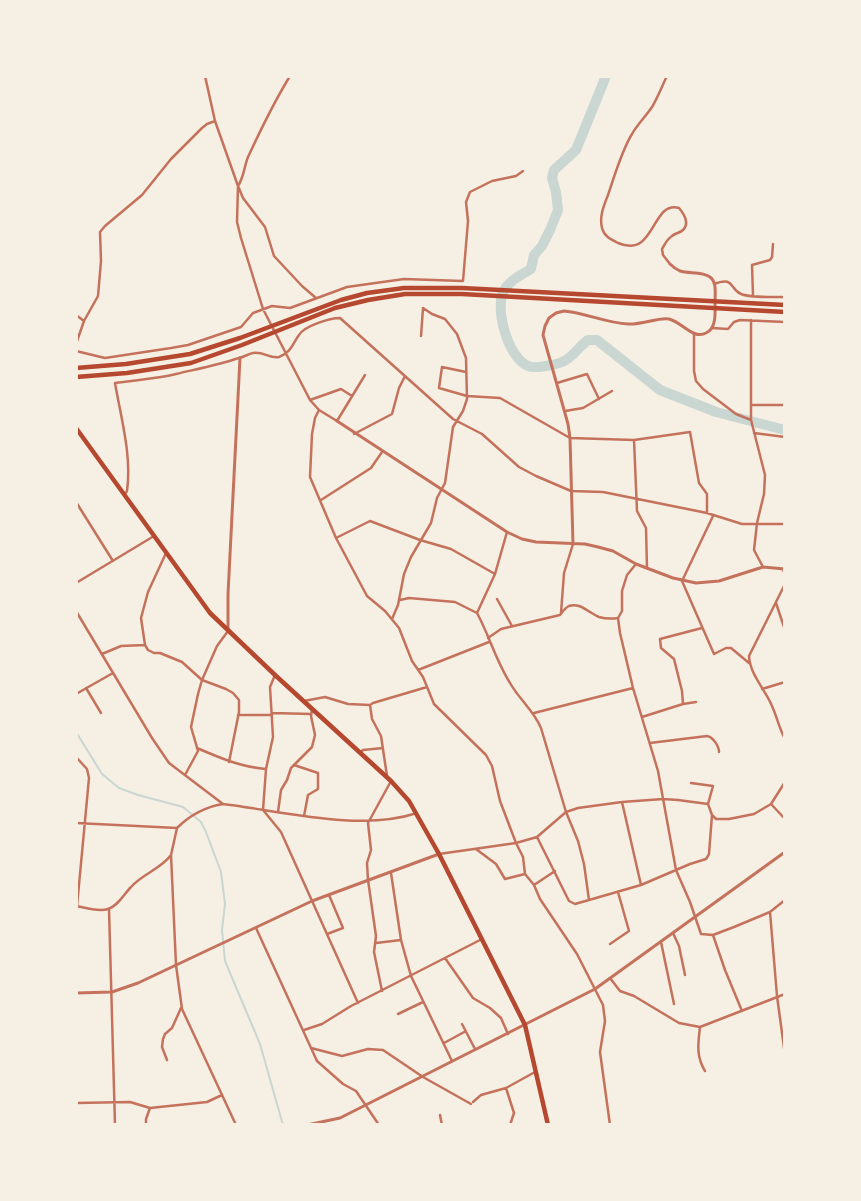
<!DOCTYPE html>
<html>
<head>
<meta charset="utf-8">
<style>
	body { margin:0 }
	#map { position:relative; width:861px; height:1201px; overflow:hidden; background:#f6efe4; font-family:"PT Sans",sans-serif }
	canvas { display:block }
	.frame { position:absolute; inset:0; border:78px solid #f6efe4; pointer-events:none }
</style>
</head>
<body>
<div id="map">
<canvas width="861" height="1201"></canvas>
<div class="frame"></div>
</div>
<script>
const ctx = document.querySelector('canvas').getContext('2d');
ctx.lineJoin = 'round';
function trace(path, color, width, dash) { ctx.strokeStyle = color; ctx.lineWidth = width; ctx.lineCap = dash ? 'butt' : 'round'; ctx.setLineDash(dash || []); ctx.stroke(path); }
trace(new Path2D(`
	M 76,732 L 102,774 L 119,788 L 138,795 L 183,807 L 201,822 L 206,832 L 221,872 L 225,904 L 222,930 L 225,961 L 260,1044 L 283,1125`), '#c9d6d2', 2);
trace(new Path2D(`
	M 606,76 L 576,150 L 554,170 L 552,178 L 556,192 L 558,210 L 550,230 L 542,246 L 534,255 L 531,269 C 521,275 510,280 504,290 C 494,308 508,358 528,366 C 534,369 555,365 562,362 C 573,358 579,346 588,340 L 597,340 L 660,390 L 716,412 L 785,430`), '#c9d6d2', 10);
trace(new Path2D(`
	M 205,76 L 215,121 L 238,186 L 237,222 L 241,238 L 263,309 L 310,400 L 319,410 L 337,421 L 365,375
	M 290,76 C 274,102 261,129 248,157 C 244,167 244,177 238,186 L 243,198 L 265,227 L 274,256 L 302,286 L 316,298
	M 667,76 C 662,86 658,97 652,107 C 646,116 637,125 632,134 C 622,150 614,177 608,195 C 604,205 599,217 602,228 C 604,236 610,239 618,243 C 656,259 651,200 679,208 C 684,214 690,223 683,230 C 680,233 675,233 672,236 C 667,239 665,244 662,249 L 663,255 L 670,264
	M 714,284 C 735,276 729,289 741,294 C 751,298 773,297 785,297
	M 753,295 L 752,265 L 770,260 L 772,257 L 773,244
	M 76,315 L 84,321
	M 751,320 L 751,420 L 765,475 L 764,494 L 757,523 L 754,550 L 763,567
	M 712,328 L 728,329 L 734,322 L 740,320 L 785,322
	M 694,334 L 694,371 L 696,381 L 703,389 L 736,414 L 751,420
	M 76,344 L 84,321 L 98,296 L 101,261 L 100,232 L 105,226 L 142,195 L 171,159 L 202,128 L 207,124 L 215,121
	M 76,351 L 105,358 L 171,348 L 188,345 L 241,327 L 253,313 L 272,306 L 290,308 L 347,287 L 404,279 L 463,281 L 468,221 L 466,202 L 470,192 L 492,181 L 516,176 L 523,171
	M 466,372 L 442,367 L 439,388 L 467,396 L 500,398 L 570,438 L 634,440 L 690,432 L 699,483 L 707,494 L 707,513
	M 557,383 L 587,374 L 599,399
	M 310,400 L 341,389 L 352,396
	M 751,405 L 785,405
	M 319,410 L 315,418 L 312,434 L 310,477 L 336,538 L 367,596 L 385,611 L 399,628 L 412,661 L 423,677 L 434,704 L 486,755 L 492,766 L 500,801 L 516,843 L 523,857 L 525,874 L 534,885 L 540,899 L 577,954 L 603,1005 L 605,1021 L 600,1052 L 610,1125
	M 565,411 L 583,408 L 612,391
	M 754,433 L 785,437
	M 354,434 L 392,414 L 399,388 L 405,376
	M 634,440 L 637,511 L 646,528 L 647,568
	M 125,494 L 127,491 C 132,456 121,418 115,383 C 135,380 156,379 176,374 C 197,369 218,365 239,358 C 244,357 248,354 253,353 C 263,351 270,359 279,357 C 291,353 293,343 299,335 C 304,326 330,318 340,318 L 453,419 L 482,434 L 519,467 L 536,476 L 571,491 L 603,492 L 707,513 L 742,524 L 785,524
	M 321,500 L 371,468 L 382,452
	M 76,502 L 113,561
	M 713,516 L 682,581 L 714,654 L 726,648 L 731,648 L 749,663
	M 507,532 L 495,574 L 477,613 C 489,635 496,661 510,683 C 519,699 534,711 541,728 L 566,812 L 578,841 L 584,864 L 589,900 L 641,885 L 690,864 L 706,859 L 709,854 L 712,815
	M 336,538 L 370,521 L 420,540 L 451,549 L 495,574
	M 166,553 L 148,592 L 141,618 L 145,645 L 148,650 L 154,653 L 160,653 L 182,662 L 202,680 L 226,689 L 233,693 L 239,700 L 239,712 L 229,762
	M 636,564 L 627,575 L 622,591 L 622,611 L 618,618 L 620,633 L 633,688 L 658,771 L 676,870 L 690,902 L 701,934 L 713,935 L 734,927 L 770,912 L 785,900
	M 783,569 L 785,575
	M 76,583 L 154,536
	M 785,584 L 749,656 C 750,675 765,689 772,706 C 777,717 779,728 785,739
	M 497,599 L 512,626
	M 400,600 L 409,598 L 455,602 L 477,613
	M 776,603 L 785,630
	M 76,611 L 152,738 L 169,763 L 223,804
	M 561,613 L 564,573 L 573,544
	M 392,619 L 398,605 L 404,574 L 411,557 L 431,523 L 437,498 L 445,483 L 453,427 L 463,411 L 467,399 L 466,358 L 457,334 L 445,319 L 432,314 L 423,308 L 421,336
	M 488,638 L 501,629 L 560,615 C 563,611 565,608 569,606 C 580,602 589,613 599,617 C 606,619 611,619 618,618
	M 102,654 L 121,646 L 145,645
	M 418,670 L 489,642
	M 275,675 L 270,687 L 273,737 L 266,769 L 263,810 L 281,832 L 358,1003
	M 86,688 L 101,713
	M 762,689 L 785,682
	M 76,694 L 113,673
	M 304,701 L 325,697 L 348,704 L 370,705 L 373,703 L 427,687
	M 683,704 L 682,691 L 674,659 L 661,648 L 660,639 L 702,628
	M 370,705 L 372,719 L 381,736 L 387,776
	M 272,713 L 311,714
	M 534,713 L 633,688
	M 238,715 L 272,715
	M 642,717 L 683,704 L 696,702
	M 650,743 L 707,736 C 713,737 719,746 719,752
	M 197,748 C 220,758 241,767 266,769
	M 360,753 L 363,750 L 383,748
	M 76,757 L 87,769 L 89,778 L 77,906 L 76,928
	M 294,765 L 318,773 L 318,789 L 308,795 L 304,816
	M 185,775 L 198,751 L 191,727 L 198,694 L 202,680 L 217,646 L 228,631
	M 691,783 L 713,786 L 708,804
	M 622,802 L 641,885
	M 771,804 L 785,819
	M 278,812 L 281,790 L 287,780 L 291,768 L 312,747 L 315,735 L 311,716 L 312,710
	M 76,823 L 177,828
	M 537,837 L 569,901 L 575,904 L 589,900
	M 476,849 L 496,864 L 505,879 L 525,874
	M 439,854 L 516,843 L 537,837 L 566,812 L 578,808 L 622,802 L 663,799 L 678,800 L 708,804 L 712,815 L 716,819 L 729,819 L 754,814 L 771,804 L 785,782
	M 391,873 L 401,940 L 411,976 L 452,1061
	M 534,885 L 555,871
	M 77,906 C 86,908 99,912 108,909 C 118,906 124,894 131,887 C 142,874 161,869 171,855
	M 109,909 L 115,1125
	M 770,912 L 777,996 L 785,1055
	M 256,928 L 317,1061 L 343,1084 L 356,1091 L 379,1125
	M 673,933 L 679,946 L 685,975
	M 327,934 L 343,928 L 329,895
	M 713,935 L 725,970 L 742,1011
	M 661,942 L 674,1004
	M 376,943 L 401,940
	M 610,944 L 629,931 L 618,892
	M 445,958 L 473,998 L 490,1008 L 501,1018 L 508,1034
	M 610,978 L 620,991 L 634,996 L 679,1023 L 700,1027
	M 382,991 L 374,952 L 376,936 L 368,880 L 367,863 L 371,850 L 368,823 L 391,781
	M 398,1014 L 423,1002
	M 462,1024 L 475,1049
	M 304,1030 L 322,1024 L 351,1006 L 482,939
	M 444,1043 L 466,1031
	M 311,1048 L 342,1056 L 368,1049 L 383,1050 L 423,1077 L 471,1104
	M 167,1060 L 162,1047 L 163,1039 L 165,1034 L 172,1028 L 181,1008
	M 705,1071 C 696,1056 698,1044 700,1027 L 785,994
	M 473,1102 L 481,1095 L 506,1088
	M 76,1103 L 130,1102 L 150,1108 L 207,1102 L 222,1095
	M 440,1115 L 442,1125
	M 146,1125 L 146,1119 L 150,1108
	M 236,1125 L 182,1009 L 176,965 L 171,855 L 177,828 C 189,816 205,807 223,804 C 281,811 360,832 417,813
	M 510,1125 L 514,1113 L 506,1088 L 535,1072`), '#c5725c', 2.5);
trace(new Path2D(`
	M 337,421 L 507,532 L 522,539 L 536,542 L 585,544 L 598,547 L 613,551 L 636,564 L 673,578 L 696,583 L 719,581 L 763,567 L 785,569
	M 573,544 L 570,438 L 568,424 L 543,335 L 545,326 L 549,318 L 556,313 L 564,311 C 586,313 606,323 628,324 C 641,325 659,317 669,319 C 682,322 693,340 706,333 C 717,328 715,312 715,302 C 715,294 717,282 710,277 C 702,271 689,274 680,271 C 676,269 673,267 670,264
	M 228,630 L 228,594 L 240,358
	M 76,993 L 112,992 L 138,983 L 312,901 L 439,854
	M 307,1125 L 340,1118 L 595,989 L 785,852`), '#c5725c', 3);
trace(new Path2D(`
	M 76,368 L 126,364 L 190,354 L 240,338 L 341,300 L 367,293 L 404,288 L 462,288 L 785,305
	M 76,377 L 127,373 L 191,363 L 242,345 L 335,308 L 368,300 L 405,294 L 462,294 L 785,312
	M 76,428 L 210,613 L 275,675 L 391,781 L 409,801 L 439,854 L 525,1025 L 548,1125`), '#b5482f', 4.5);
</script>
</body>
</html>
